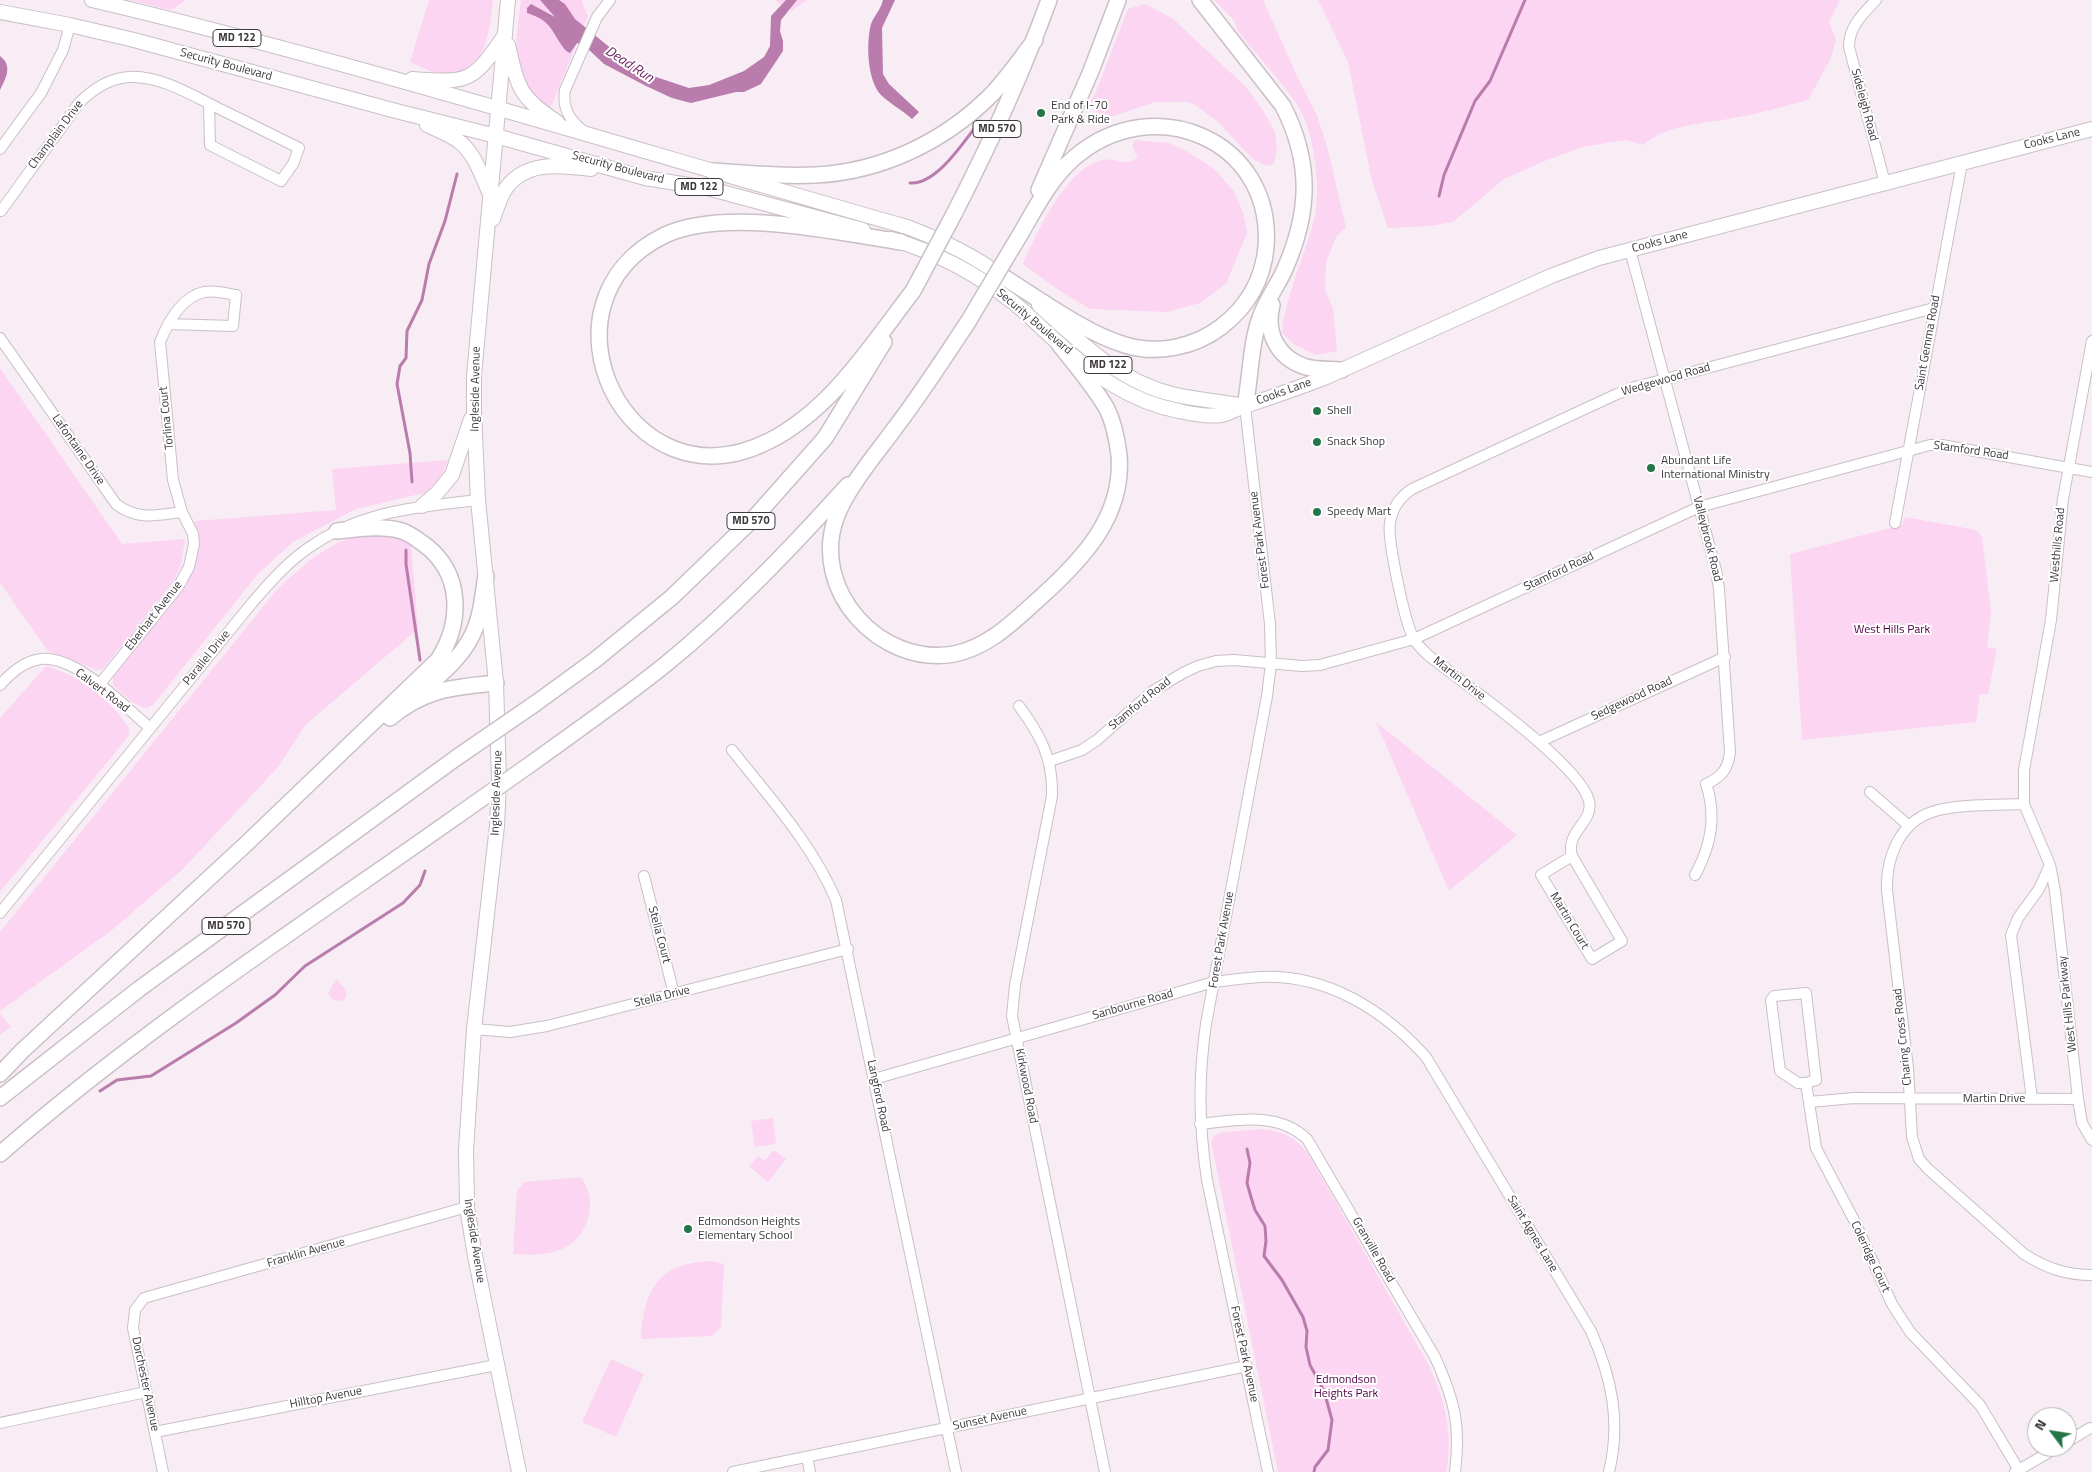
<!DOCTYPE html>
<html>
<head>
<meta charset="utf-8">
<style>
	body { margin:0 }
	#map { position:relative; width:2092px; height:1472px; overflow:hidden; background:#f8edf5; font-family:"Titillium Web",sans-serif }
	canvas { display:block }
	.north { position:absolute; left:2027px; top:1407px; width:50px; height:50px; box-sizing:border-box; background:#fff; border:1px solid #b1b0b1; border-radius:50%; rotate:301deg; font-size:14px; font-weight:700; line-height:20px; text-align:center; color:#3d393c }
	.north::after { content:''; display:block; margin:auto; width:18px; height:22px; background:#247648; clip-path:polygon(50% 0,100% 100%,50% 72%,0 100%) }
</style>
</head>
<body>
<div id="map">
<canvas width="2092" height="1472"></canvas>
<div class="north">N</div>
</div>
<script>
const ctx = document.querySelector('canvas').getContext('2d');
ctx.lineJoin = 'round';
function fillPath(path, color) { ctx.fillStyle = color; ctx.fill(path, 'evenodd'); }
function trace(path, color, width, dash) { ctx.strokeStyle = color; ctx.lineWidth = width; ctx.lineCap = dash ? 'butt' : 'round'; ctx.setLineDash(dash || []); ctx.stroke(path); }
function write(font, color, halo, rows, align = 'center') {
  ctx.font = font + ' "Titillium Web",sans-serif'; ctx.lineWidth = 4; ctx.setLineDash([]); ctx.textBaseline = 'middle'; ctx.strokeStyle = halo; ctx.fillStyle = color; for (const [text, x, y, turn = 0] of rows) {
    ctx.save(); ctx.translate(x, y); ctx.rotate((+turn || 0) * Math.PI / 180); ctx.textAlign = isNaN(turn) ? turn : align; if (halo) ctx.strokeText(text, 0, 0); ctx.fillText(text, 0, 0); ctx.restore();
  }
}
fillPath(new Path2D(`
	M 131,0 L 186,0 L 171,10 Z
	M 429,0 L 493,0 C 490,29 486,76 447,76 C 438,76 419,66 410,62 Z
	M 521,0 L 581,0 L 588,16 L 550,109 C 543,103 536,97 530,90 C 509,66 518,29 521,0 Z
	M 774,0 L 807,0 L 792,11 Z
	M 1214,0 L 1263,0 L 1298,78 L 1317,115 L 1328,150 L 1346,228 L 1337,235 L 1326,262 L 1325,291 L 1333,308 L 1337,351 L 1316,355 L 1295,345 L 1282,333 C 1286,294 1304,258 1314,220 C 1322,192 1314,130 1298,106 C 1280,79 1257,56 1238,31 L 1234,20 Z
	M 1318,0 L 1840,0 L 1829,22 L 1836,40 L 1831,58 L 1808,100 C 1784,106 1759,114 1734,118 C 1703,124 1667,124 1643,145 L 1626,140 L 1583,147 L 1547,160 L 1504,179 L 1453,222 L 1431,226 L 1388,228 L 1372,181 L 1348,62 Z
	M 1145,4 L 1172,18 L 1247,88 L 1264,112 L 1275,132 L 1277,147 L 1274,164 L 1266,166 L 1253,159 L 1219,123 L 1197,106 L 1188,102 L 1155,102 L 1114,116 L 1104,116 L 1096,112 L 1091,100 L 1095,94 L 1128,9 Z
	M 1135,140 L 1170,143 L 1190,153 L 1213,168 L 1233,190 L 1243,212 L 1247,233 L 1226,284 L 1200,303 L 1167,312 L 1090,309 L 1060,291 L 1023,264 C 1035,235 1068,166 1102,160 C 1118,157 1119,167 1138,158 L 1132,145 Z
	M 0,368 L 122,544 L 185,539 L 181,565 L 173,582 L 103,669 L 97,670 L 48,651 L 0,583 Z
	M 448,460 L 444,471 L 434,485 L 424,493 L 356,509 L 293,542 L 257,575 L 153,705 L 147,708 C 134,706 123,694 113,685 L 113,677 L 187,585 L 196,561 L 198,539 L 195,521 L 336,510 L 332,469 Z
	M 1905,517 L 1976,530 L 1982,536 L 1991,612 L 1987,647 L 1997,649 L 1988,694 L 1980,694 L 1976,722 L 1802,740 L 1790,554 L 1902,525 Z
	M 365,534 C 381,535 396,535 411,543 L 418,629 L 305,725 L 279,766 L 182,870 L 112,930 L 0,1011 L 0,932 L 279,587 L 314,557 L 339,542 Z
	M 46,666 C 80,676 111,699 130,730 L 128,737 L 0,892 L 0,718 Z
	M 1376,722 L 1517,835 L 1449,891 Z
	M 336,979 L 346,990 L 346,998 L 340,1001 L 333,1000 L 328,994 Z
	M 0,1013 L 11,1027 L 0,1035 Z
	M 773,1118 L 776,1144 L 755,1147 L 751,1121 Z
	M 1259,1129 C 1283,1132 1294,1135 1309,1155 L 1427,1362 C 1444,1396 1454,1434 1446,1472 L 1278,1472 L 1211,1141 L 1215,1135 L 1219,1133 Z
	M 774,1150 L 786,1159 L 768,1182 L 749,1166 L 758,1156 L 764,1161 Z
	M 581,1177 C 598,1201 590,1234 564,1248 C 548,1256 530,1255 513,1254 L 517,1191 L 524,1182 Z
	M 710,1261 L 724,1264 L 721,1327 L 712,1336 L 641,1339 C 643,1291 658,1263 710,1261 Z
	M 611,1359 L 644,1374 L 616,1437 L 582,1422 Z`), '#fbd5f2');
fillPath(new Path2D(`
	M 540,0 L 559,0 L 565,4 L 575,19 L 613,50 L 647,74 L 689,88 L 709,85 L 744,71 L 764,57 L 770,46 L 771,16 L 786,0 L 797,0 L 781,20 L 780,31 L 783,41 L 783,51 L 761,84 L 744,92 L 736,92 L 691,103 L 672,98 L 646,86 L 604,64 L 586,47 L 577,43 L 570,53 C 561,50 555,30 545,22 C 541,18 533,15 527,13 L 527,8 L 531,4 L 555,17 Z
	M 883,0 L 895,0 L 882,28 L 883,74 L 889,84 L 919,112 L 912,119 C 902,110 889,103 881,95 C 867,80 866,43 871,24 C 874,16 881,9 883,0 Z
	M 0,56 C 13,66 6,78 0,90 Z`), '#b97cac');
trace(new Path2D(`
	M 910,183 C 937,185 965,140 980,121
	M 1439,196 L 1444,175 L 1475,101 L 1490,81 L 1525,0
	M 412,482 L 410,453 L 397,384 L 400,366 L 406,358 L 407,331 L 422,300 L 429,264 L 445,221 L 457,174
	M 406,550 L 406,564 L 420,660
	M 100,1091 L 117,1080 L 151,1076 L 236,1023 L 275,995 L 305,966 L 403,903 L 420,885 L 425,871
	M 1247,1149 L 1250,1163 L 1247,1183 L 1251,1197 L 1255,1210 L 1265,1226 L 1266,1241 L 1264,1256 L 1282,1280 L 1303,1317 L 1307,1331 L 1306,1347 L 1310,1365 L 1324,1391 L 1332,1420 L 1328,1450 L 1315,1467 L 1314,1472`), '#b97cac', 3);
const minor = new Path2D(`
	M 1876,0 C 1863,14 1849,26 1849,47 L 1885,183
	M 585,132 C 570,121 562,109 565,90 L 597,17 L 610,0
	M 0,149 L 41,93 L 63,50 L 70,25
	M 1,211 L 79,103 C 92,90 109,78 129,77 C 161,75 195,97 222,110 C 248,123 273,135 299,148 L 293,164 L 281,181 L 210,145 L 209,104
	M 1630,250 L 1716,570 L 1719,589 L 1730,752 C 1728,769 1722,777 1706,784 C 1717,816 1711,846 1695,875
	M 0,338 L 116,504 C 138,521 157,515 182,512
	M 2092,341 L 2063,499 L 2051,620 L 2024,770 L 2024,804 L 2050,865 L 2055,891 L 2078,1099 L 2082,1123 L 2092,1140
	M 1245,406 L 1270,624 L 1271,664 L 1267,696 L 1206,1024 C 1198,1079 1199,1126 1207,1180 L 1268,1472
	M 1895,523 L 1962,163
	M 0,685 C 11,673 24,661 41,659 C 78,656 124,706 150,728
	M 99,685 L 178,587 L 189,567 L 194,544 L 193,534 L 182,512 L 173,480 L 160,342 C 168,322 182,297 204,292 C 214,290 226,293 236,295 L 233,326 L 168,324
	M 1019,706 C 1041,736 1053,758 1052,796 L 1015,985 L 1012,1016 L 1105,1472
	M 1539,742 L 1725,657
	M 732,750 C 770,798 812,844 836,900 L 956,1472
	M 1050,761 L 1082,750 L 1097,740 L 1153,691 L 1183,673 L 1198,666 L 1216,661 L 1234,660 L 1302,666 L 1320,665 L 1414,639 L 1699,507 L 1930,445 L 1942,445 L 2092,472
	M 1870,792 L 1909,826
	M 2024,804 C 1999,805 1954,804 1932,812 C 1899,823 1886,858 1887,890 L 1908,1068 L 1912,1137 L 1919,1159 L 1928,1169 L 2024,1254 C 2046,1268 2066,1275 2092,1275
	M 1572,856 L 1541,875 L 1592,959 L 1622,941 L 1572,856 C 1565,831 1594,823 1589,801 C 1581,765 1462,682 1429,656 C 1424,651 1417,645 1414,639 C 1405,624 1387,539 1390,523 C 1392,508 1400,497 1412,489 L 1617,394 L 1635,387 L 1934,308
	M 644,876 L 674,994
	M 0,913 L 252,603 C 271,581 291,558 316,543 C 365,511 422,506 478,500
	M 474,1029 L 510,1032 L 547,1026 L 848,949
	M 874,1079 L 1214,982 C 1229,980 1244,978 1260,977 C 1326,974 1383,1009 1426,1057 L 1591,1331 C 1612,1378 1621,1422 1609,1472
	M 1806,1083 L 1798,1083 L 1780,1071 L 1771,1000 L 1774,996 L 1806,993 L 1816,1080 L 1806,1083 L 1816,1148 L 1855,1222 L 1892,1304 L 1910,1332 L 1980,1405 L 2020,1472
	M 2032,1099 L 2011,935 L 2018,918 L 2039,889 L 2050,865
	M 1809,1102 L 1854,1098 L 2078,1099
	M 1200,1124 C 1237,1120 1278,1111 1307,1139 L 1435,1357 C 1454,1399 1461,1425 1455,1472
	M 0,1423 L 146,1392
	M 155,1432 L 496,1365
	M 2067,1442 L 2090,1428
	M 807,1457 L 810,1472
	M 163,1472 L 133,1328 L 135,1310 L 144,1298 L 467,1207
	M 733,1472 L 1247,1366
	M 2015,1472 L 2058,1447`);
const major = new Path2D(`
	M 92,0 C 366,65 635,150 907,227 C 942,240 976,257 1006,279
	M 508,0 L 474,376 L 474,412 L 478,500 L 496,683 L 499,780 L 497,826 L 474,1029 L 466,1150 L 467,1207 L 475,1256 L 519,1472
	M 0,12 L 70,25 L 134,40 L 396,111 L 496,136 L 645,178 L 707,188 L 863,230
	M 508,45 C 518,88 519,97 557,122
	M 412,79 C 469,83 472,83 505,35
	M 427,125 C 438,130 452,135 461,143 C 476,156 482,177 490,194
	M 493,219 C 496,210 499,201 503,193 C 522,160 559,165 591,169
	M 891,239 C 936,252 977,274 1014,303 C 1029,315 1042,329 1056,341 C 1092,374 1131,402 1179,411 C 1192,414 1208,417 1221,415 C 1229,414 1237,408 1245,406 C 1272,397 1298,388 1324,378 L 1551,276 L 1599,258 L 2092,129
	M 1039,305 C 1079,341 1118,381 1172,394 C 1196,400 1220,401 1244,406
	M 422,506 L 437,493 L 452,475 L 471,419`);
const highway = new Path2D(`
	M 1200,0 L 1283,106 C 1312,163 1310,213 1284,271 C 1277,286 1267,300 1261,315 C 1250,344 1251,376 1245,406
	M 712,171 C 747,173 781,177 815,175 C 881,172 943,142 989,97 C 1006,80 1020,59 1035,40
	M 1039,190 L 1091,71 L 1118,0
	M 954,214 C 990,144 1022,74 1049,0
	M 901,242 C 837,232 725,207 665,235 C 527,302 627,513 769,441 C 832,409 872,344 913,291
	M 997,273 C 1035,296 1084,333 1125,345 C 1157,355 1195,347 1221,327 C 1247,307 1263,280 1266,247 C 1274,140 1153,89 1074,158 C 1047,181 1031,218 1012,248
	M 1272,305 C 1265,332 1277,358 1306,367 C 1317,370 1330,369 1342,370
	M 968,322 C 944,358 921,394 895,428 C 877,453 846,489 836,518 C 810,590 880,667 954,654 C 990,647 1016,619 1042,596 C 1084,558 1124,515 1119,455 C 1117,439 1114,423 1107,409 C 1094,386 1075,365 1059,344
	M 418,694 C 441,674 466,655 476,626 C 482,611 483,592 486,576
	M 536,703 L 595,660 L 672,597 L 755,517 L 825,438 L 884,342
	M 390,718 C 424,689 454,687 496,683
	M 535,761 C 579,729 624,698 666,664 C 732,610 791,548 848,485
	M 0,1074 L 22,1051 L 246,844 L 438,660 C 462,623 463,574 425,545 C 418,540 411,534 402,531 C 381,525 358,529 337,531
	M 0,1098 L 139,989 L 456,758
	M 0,1154 C 143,1029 303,925 457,816`);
trace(minor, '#cabfc7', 12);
trace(major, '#cabfc7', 16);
trace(highway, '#cabfc7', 18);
trace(minor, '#fff', 10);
trace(major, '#fff', 14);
trace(highway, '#fff', 15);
const highwayBridge = new Path2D(`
	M 913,291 L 954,214
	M 968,322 L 1012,248
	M 456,758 L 536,703
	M 457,816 L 535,761`);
trace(highwayBridge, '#cabfc7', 18, []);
trace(highwayBridge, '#fff', 15);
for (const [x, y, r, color] of [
	[1041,113,5,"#247648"],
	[1317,411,5,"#247648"],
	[1317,442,5,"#247648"],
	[1651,468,5,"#247648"],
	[1317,512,5,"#247648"],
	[688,1229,5,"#247648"]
]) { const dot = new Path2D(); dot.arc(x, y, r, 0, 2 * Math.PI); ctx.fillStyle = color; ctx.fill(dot); trace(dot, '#fff', 2); }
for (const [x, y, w] of [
	[237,38,48],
	[997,129,48],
	[699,187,48],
	[1108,365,48],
	[751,521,48],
	[226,926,48]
]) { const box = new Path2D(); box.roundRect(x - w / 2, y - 8.5, w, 17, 4); ctx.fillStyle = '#fff'; ctx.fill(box); trace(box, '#3d393c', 1); }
write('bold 11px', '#3d393c', null, [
	["MD 122",237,38],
	["MD 570",997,129],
	["MD 122",699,187],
	["MD 122",1108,365],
	["MD 570",751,521],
	["MD 570",226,926]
]);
write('12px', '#3d393c', '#fff', [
	["Security Boulevard",226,65,15],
	["Sideleigh Road",1864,105,75],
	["Champlain Drive",56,135,-53],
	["Cooks Lane",2052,139,-14],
	["Security Boulevard",618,168,15],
	["Cooks Lane",1660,242,-15],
	["Security Boulevard",1034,322,40],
	["Saint Gemma Road",1928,343,-80],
	["Wedgewood Road",1666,380,-16],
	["Ingleside Avenue",476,389,-89],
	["Cooks Lane",1284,392,-20],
	["Torlina Court",167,418,-96],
	["Lafontaine Drive",78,450,55],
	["Stamford Road",1971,451,8],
	["Valleybrook Road",1707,539,76],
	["Forest Park Avenue",1260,540,-97],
	["Westhills Road",2058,545,-85],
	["Stamford Road",1559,572,-25],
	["Eberhart Avenue",154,616,-52],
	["Parallel Drive",207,658,-51],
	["Martin Drive",1459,679,38],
	["Calvert Road",102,691,37],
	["Sedgewood Road",1632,699,-25],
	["Stamford Road",1140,704,-39],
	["Ingleside Avenue",497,793,-88],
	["Martin Court",1569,921,59],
	["Stella Court",659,935,75],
	["Forest Park Avenue",1222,940,-80],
	["Stella Drive",662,997,-14],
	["West Hills Parkway",2068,1004,-96],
	["Sanbourne Road",1133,1005,-16],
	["Charing Cross Road",1903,1037,-96],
	["Kirkwood Road",1026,1086,79],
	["Langford Road",878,1096,78],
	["Martin Drive",1994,1099],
	["Saint Agnes Lane",1532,1234,59],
	["Ingleside Avenue",474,1241,81],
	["Granville Road",1373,1250,60],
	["Franklin Avenue",306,1253,-16],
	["Coleridge Court",1870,1257,65],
	["Forest Park Avenue",1244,1354,78],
	["Dorchester Avenue",145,1384,78],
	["Hilltop Avenue",326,1398,-11],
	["Sunset Avenue",990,1419,-12]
]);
write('12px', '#3d393c', '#fff', [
	["End of I-70",1051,106],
	["Park & Ride",1051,120],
	["Shell",1327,411],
	["Snack Shop",1327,442],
	["Abundant Life",1661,461],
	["International Ministry",1661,475],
	["Speedy Mart",1327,512],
	["Edmondson Heights",698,1222],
	["Elementary School",698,1236]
], 'left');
write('12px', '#500147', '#fff', [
	["West Hills Park",1892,630],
	["Edmondson",1346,1380],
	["Heights Park",1346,1394]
]);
write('italic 14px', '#6c2261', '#fff', [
	["Dead Run",629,65,33]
]);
</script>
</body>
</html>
